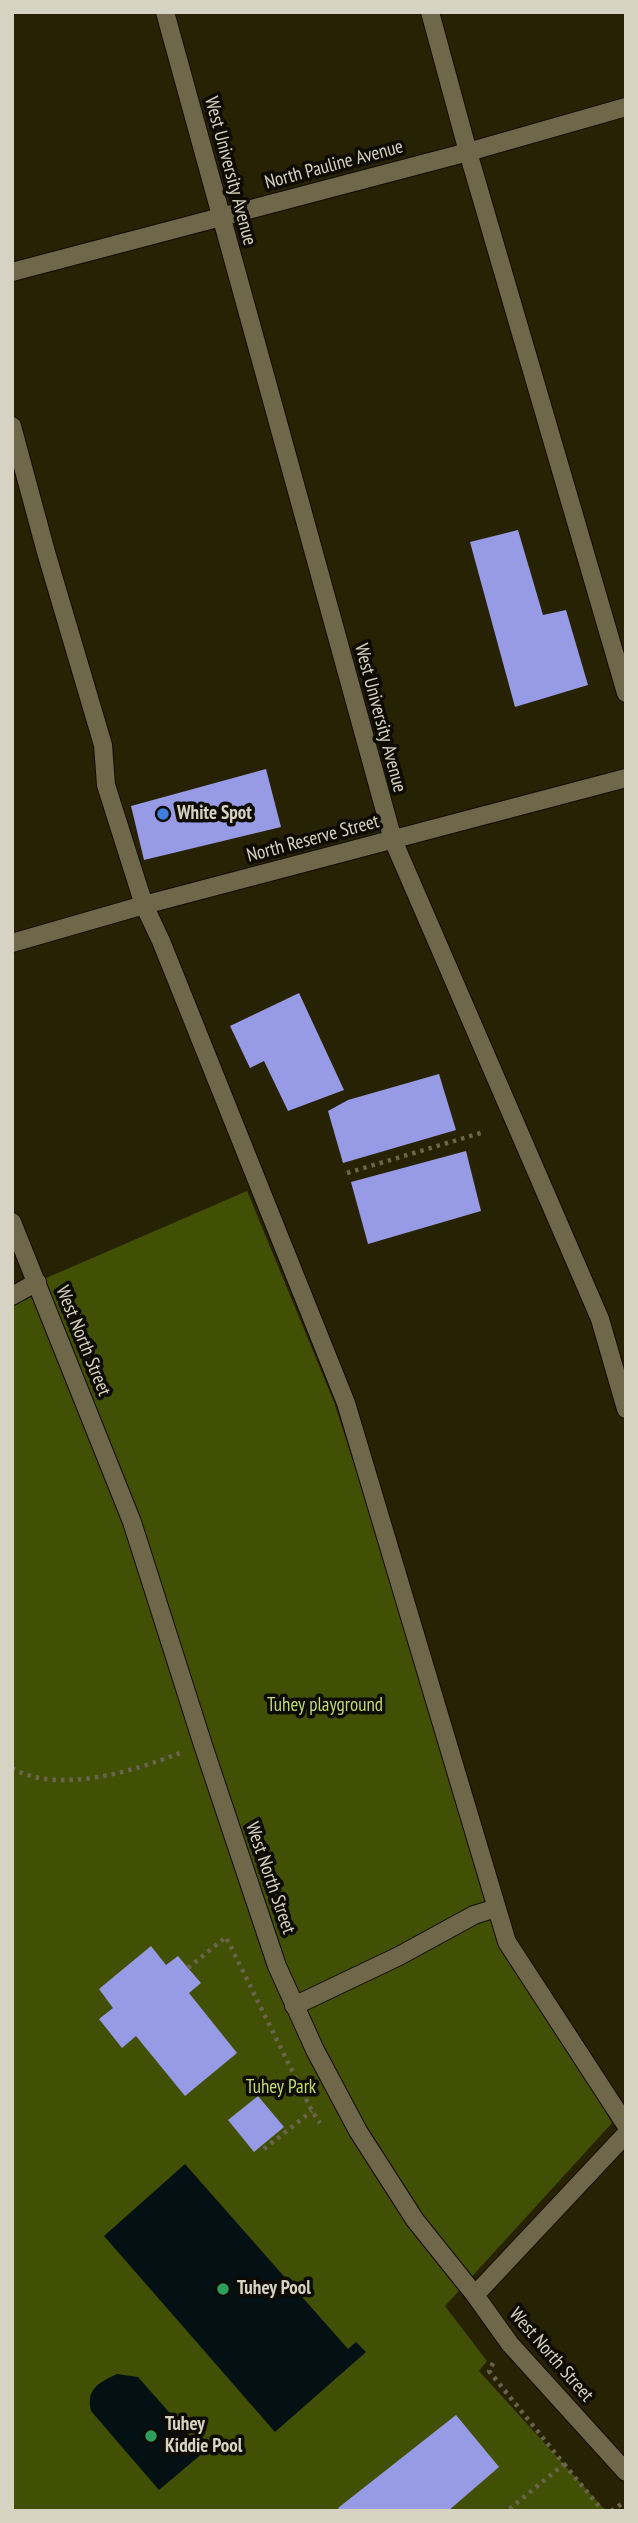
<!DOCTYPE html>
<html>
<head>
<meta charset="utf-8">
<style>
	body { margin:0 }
	#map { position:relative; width:638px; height:2523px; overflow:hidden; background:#282205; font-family:"PT Sans Narrow",sans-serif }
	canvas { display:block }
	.frame { position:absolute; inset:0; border:14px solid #d7d3c3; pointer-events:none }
</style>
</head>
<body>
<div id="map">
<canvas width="638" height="2523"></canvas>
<div class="frame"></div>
</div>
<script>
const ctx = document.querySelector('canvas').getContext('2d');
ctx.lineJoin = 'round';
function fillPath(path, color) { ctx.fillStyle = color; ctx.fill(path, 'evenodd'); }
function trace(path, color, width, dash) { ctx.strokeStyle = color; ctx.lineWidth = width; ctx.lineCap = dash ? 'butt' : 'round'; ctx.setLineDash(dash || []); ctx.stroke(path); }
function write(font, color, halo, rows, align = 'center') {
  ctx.font = font + ' "PT Sans Narrow",sans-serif'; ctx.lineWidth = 7; ctx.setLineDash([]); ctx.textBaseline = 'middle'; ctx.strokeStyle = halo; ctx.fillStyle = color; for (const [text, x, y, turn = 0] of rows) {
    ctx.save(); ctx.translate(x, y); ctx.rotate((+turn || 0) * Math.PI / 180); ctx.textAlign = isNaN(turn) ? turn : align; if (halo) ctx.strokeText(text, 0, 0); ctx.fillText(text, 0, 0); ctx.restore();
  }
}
fillPath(new Path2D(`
	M 247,1191 L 334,1402 L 507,1942 L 612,2123 L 445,2306 L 487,2361 L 479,2371 L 606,2511 L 12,2511 L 12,1296 L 37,1282 Z`), '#425006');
fillPath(new Path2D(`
	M 185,2164 L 348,2349 L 356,2342 L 366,2352 L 275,2432 L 104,2236 Z
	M 117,2374 L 138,2377 L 204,2452 L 159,2490 L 91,2411 C 86,2389 98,2383 117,2374 Z`), '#041114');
fillPath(new Path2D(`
	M 518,530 L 543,615 L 566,610 L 588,685 L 515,707 L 470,542 Z
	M 266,769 L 281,827 L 144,860 L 131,806 Z
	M 299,993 L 344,1090 L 288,1111 L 264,1061 L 250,1068 L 230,1026 Z
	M 439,1074 L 456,1130 L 343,1163 L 328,1111 L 348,1100 Z
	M 466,1151 L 481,1211 L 368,1244 L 351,1182 Z
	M 151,1946 L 166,1965 L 178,1956 L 188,1968 L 201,1983 L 189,1993 L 237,2053 L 185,2096 L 136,2036 L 122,2048 L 99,2019 L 113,2008 L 99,1989 Z
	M 258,2096 L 284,2127 L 254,2152 L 228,2120 Z
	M 456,2415 L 499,2467 L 448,2511 L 341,2511 L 338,2508 Z`), '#979ae4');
const minor = new Path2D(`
	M 165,12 L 393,840 L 600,1319 L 626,1409
	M 430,12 L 468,152 L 626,693
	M 12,272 L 468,152 L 626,107
	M 12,426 L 46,552 L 103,745 L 106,785 L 144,905 L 161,941 L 346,1403 L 507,1942 L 626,2125
	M 12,943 L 144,905 L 626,778
	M 12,1222 L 132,1522 L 203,1745 L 277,1966 L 315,2050 L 358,2131 L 415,2220 L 475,2295 L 510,2344 L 626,2472
	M 12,1296 L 37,1282
	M 294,2006 L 399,1956 L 474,1915 L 496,1908
	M 475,2295 L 626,2134`);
trace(minor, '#110b00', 20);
trace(new Path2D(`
	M 347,1173 L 484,1132
	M 12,1768 C 57,1795 134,1771 180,1753
	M 188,1968 L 226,1937 L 312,2111 L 320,2123
	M 264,2149 L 312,2111
	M 493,2363 L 489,2371 L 564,2464 L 507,2511
	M 564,2464 L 603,2511
	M 611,2511 L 626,2501`), '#69644b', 4.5, [3.5, 5]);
trace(minor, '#6f6749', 18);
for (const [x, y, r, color] of [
	[163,814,7,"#3f7fe0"],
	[223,2289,7,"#2e9e5b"],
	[151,2436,7,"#2e9e5b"]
]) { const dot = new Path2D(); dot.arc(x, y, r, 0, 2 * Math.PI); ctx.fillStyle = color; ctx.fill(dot); trace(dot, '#0e0b02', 2.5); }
write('19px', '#d7d3c3', '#0e0b02', [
	["North Pauline Avenue",334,165,-15],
	["West University Avenue",230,171,75],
	["West University Avenue",380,718,75],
	["North Reserve Street",313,839,-15],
	["West North Street",83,1341,68],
	["West North Street",270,1878,71],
	["West North Street",551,2355,49]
]);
write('bold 19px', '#d7d3c3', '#0e0b02', [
	["White Spot",177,814],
	["Tuhey Pool",237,2289],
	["Tuhey",165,2425],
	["Kiddie Pool",165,2447]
], 'left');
write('19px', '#c2dc70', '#0e0b02', [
	["Tuhey playground",325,1706],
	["Tuhey Park",281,2088]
]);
</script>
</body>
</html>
